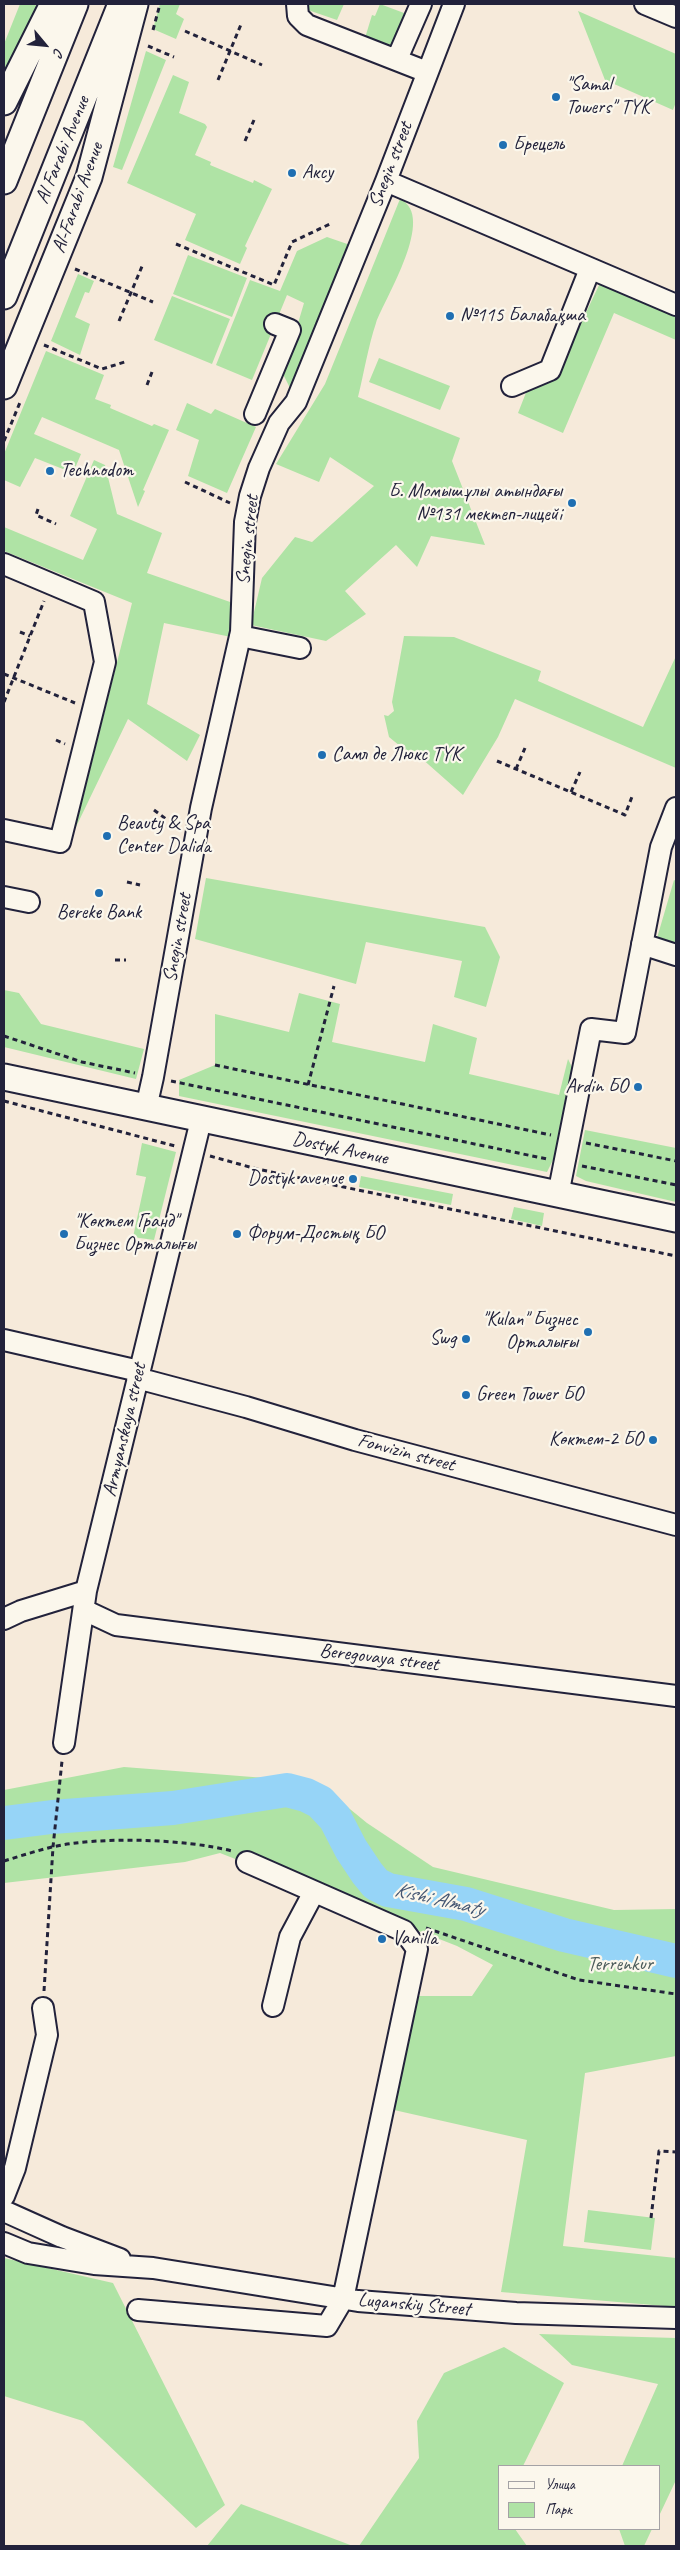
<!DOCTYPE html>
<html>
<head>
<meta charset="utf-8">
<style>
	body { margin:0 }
	#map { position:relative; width:680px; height:2550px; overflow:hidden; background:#f6eada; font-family:Caveat,sans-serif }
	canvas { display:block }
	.frame { position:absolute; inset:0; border:5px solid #22223b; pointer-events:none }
	.legend { position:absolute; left:498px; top:2465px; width:162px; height:65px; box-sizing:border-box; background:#fbf7ec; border:1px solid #a4a2a5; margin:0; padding:6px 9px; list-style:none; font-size:15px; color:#22223b }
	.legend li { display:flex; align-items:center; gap:10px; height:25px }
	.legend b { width:25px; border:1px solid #a4a2a5 }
	.north { position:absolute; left:20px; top:20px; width:50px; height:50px; -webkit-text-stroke:4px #fbf7ec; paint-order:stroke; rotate:118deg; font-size:14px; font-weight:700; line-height:20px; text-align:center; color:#22223b }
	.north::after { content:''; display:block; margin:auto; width:18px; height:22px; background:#22223b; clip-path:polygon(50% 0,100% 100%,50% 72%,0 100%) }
</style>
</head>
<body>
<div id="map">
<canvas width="680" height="2550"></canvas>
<div class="frame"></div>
<ul class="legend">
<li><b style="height:6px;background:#fbf7ec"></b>Улица</li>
<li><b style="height:14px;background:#afe3a5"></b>Парк</li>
</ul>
<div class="north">С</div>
</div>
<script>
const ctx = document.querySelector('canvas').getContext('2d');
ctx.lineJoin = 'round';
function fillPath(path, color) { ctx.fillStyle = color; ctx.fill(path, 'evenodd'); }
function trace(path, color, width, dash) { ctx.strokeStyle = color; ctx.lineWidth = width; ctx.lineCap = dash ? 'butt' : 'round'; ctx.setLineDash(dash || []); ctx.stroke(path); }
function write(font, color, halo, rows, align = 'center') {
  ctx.font = font + ' Caveat,sans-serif'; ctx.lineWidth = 4.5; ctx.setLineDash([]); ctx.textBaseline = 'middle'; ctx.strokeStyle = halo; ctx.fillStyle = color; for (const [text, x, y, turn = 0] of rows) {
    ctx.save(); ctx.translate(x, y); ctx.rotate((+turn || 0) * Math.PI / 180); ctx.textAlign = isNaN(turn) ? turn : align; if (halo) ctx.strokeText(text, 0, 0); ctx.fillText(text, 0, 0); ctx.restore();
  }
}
fillPath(new Path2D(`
	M 20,4 L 35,4 L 37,8 L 4,71 L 4,44 Z
	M 160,4 L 180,4 L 176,14 L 184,19 L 176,39 L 153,29 Z
	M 304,4 L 344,4 L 337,20 L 305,9 Z
	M 380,4 L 412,16 L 395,52 L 365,38 L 372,15 L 375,16 Z
	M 578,11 L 676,54 L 676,102 L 673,110 L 605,80 Z
	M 146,51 L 166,60 L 122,170 L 113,167 Z
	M 173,75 L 189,82 L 179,113 L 205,124 L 207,127 L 195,155 L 211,162 L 210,165 L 253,183 L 254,180 L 272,189 L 245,246 L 247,248 L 240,264 L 185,240 L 196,214 L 127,183 Z
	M 400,199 C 437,216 385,298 376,323 C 368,347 364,373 358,397 L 460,438 L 452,461 L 485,545 L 431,536 L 417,567 L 396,545 L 345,591 L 366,614 L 326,641 L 251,625 L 262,578 L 295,537 L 312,542 L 374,486 L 330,457 L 319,482 L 276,464 L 325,384 Z
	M 327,237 L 353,246 L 293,394 L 283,374 L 304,303 L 287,295 L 252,380 L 216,365 L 250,280 L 280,291 L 297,251 Z
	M 188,255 L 247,278 L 232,317 L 173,294 Z
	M 78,274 L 94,281 L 89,293 L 85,292 L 75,317 L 90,324 L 80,355 L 51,341 Z
	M 600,283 L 676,313 L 676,340 L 614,313 L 563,433 L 518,413 L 529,385 L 563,361 Z
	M 172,296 L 230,319 L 212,364 L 154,340 Z
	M 46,351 L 104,375 L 95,399 L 111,405 L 110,408 L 152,426 L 154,424 L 169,430 L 143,490 L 145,491 L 138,507 L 119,450 L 42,417 L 34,434 L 81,454 L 73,473 L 35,458 L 20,487 L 4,480 L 4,454 Z
	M 379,358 L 450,386 L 440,410 L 369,382 Z
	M 187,403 L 211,414 L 215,409 L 256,427 L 227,493 L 188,476 L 199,440 L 176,430 Z
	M 94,460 L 105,465 L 117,514 L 162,533 L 147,573 L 233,603 L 231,637 L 164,623 L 147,704 L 200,735 L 187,761 L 128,719 L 75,829 L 132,603 L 4,551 L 4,527 L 83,560 L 97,529 L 70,516 Z
	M 404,636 L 454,637 L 541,671 L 538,681 L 643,727 L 676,656 L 676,768 L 515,699 L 498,737 L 463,795 L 420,757 L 417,760 L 389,737 L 384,715 L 388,716 L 394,711 L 392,702 Z
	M 206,878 L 485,927 L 500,957 L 486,1007 L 454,997 L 462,961 L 366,942 L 356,984 L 195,939 Z
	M 674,880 L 676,881 L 676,945 L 657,938 Z
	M 4,990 L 19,993 L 41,1024 L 144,1049 L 136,1079 L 4,1047 Z
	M 299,993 L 340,1004 L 332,1042 L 425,1062 L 433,1024 L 477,1038 L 469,1074 L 559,1095 L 568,1059 L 573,1069 L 563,1140 L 547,1172 L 179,1096 L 179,1080 L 215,1065 L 215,1014 L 289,1032 Z
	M 585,1130 L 676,1148 L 676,1202 L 586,1181 L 576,1176 Z
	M 142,1143 L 176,1152 L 154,1240 L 133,1237 L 146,1177 L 136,1175 Z
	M 361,1176 L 453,1194 L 451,1205 L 359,1187 Z
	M 514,1207 L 544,1213 L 542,1226 L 511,1219 Z
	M 124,1767 L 317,1782 L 367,1823 L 433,1867 L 614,1910 L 676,1909 L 676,2056 L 585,2073 L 563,2246 L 676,2258 L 676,2307 L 501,2292 L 527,2140 L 394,2110 L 418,1996 L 472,1996 L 493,1965 L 457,1946 L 220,1853 L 185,1862 L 4,1883 L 4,1790 Z
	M 588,2210 L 655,2218 L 651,2250 L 584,2242 Z
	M 4,2258 L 113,2283 L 225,2505 L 196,2528 L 83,2421 L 4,2396 Z
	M 539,2334 L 676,2338 L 676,2480 L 659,2516 L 659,2466 L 622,2466 L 658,2384 L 572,2365 Z
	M 504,2347 L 564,2383 L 523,2466 L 499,2466 L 499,2529 L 515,2529 L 527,2546 L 359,2546 L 419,2458 L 417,2421 L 444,2373 Z
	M 241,2504 L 353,2546 L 207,2546 Z
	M 619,2529 L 652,2529 L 644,2546 L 625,2546 Z`), '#afe3a5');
trace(new Path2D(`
	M 4,1823 L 52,1817 L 173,1808 L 287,1790 L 306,1795 L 320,1802 L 335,1818 L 351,1849 L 367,1873 L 376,1884 L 388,1890 L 466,1904 L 564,1935 L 676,1961`), '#96d4f7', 34);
const minor = new Path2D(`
	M 297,4 L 298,16 L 307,25 L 427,72
	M 645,4 L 676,17
	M 397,59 L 421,4
	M 386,181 L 676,305
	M 512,386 L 550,370 L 590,269
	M 255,414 L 290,330 L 275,324
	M 4,564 L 94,602 L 105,662 L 60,842 L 4,830
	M 240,636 L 300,648
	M 4,897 L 29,902
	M 642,944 L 676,955
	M 146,1108 L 153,1077 L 201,808 L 241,632 L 245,522 L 250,496 L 259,468 L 279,423 L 296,402 L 386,181 L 454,4
	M 558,1195 L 591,1029 L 625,1033 L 661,847 L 676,808
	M 4,1340 L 139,1371
	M 137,1378 L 246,1407 L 355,1440 L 676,1525
	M 84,1610 L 116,1625 L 676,1696
	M 4,1619 L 21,1611 L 86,1591
	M 64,1743 L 86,1591 L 201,1120
	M 273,2006 L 290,1937 L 314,1892
	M 4,2196 L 15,2168 L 47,2035 L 43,2008
	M 4,2211 L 62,2237 L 120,2259
	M 4,2243 L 28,2253 L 94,2264 L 153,2268 L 358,2301 L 516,2313 L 676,2318
	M 138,2310 L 327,2326 L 343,2299 L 417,1949 L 404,1931 L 247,1862`);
const major = new Path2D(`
	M 4,102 L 53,4
	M 4,181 L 75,4
	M 4,296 L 121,4
	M 4,386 L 89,177 L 135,4
	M 4,1077 L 676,1219`);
trace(minor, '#22223b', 24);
trace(major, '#22223b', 29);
trace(new Path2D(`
	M 153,30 L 160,4
	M 185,31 L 262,65
	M 148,46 L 174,57
	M 218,80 L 242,22
	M 245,141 L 254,120
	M 176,244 L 274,285 L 292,242 L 332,223
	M 75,269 L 153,302
	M 119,321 L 143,264
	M 44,345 L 102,369 L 128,361
	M 147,385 L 152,372
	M 4,441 L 21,400
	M 185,482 L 230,503
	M 38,509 L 36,515 L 56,524
	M 20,632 L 30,636
	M 4,674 L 75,703
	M 4,702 L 44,601
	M 56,740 L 65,744
	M 497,761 L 625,815 L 633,794
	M 516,769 L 525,748
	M 571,792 L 580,772
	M 154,810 L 166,819
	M 127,882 L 140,885
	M 115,960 L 126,960
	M 4,1036 L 82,1062 L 135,1073
	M 215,1065 L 551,1135
	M 171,1081 L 547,1159
	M 308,1085 L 334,986
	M 4,1101 L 175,1146
	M 586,1143 L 676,1161
	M 210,1156 L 257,1169 L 676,1256
	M 582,1166 L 676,1185
	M 4,1861 C 20,1856 36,1851 52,1847 C 100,1836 185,1839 232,1851
	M 426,1928 L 579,1980 L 676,1994
	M 44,1991 L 53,1847 L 62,1761
	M 651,2218 L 659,2151 L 676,2152`), '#22223b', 3, [5, 4]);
trace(minor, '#fbf7ec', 20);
trace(major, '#fbf7ec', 25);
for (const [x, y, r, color] of [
	[556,97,5,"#1f6fb2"],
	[503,145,5,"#1f6fb2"],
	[292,173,5,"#1f6fb2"],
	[450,316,5,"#1f6fb2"],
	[50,471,5,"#1f6fb2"],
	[572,503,5,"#1f6fb2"],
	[322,755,5,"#1f6fb2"],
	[107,836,5,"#1f6fb2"],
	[99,893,5,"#1f6fb2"],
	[638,1087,5,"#1f6fb2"],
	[353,1179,5,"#1f6fb2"],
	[64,1234,5,"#1f6fb2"],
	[237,1234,5,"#1f6fb2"],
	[588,1332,5,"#1f6fb2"],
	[466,1339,5,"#1f6fb2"],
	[466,1395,5,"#1f6fb2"],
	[653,1440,5,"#1f6fb2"],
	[382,1939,5,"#1f6fb2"]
]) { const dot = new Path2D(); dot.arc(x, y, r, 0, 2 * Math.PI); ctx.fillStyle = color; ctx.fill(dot); trace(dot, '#fbf7ec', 2); }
write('20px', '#22223b', '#fbf7ec', [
	["\"Samal",566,85],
	["Towers\" ТҮК",566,108],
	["Брецель",513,145],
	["Аксу",302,173],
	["№115 Балабақша",460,316],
	["Technodom",60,471],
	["Б. Момышұлы атындағы",562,492,"right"],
	["№131 мектеп-лицейі",562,515,"right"],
	["Самл де Люкс ТҮК",332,755],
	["Beauty & Spa",117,824],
	["Center Dalida",117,847],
	["Bereke Bank",99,913,"center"],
	["Ardin БО",628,1087,"right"],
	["Dostyk avenue",343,1179,"right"],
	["\"Көктем Гранд\"",74,1222],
	["Бизнес Орталығы",74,1245],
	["Форум-Достық БО",247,1234],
	["\"Kulan\" Бизнес",578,1320,"right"],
	["Орталығы",578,1343,"right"],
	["Swg",456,1339,"right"],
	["Green Tower БО",476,1395],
	["Көктем-2 БО",643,1440,"right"],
	["Vanilla",392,1939]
], 'left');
write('20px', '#22223b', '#fbf7ec', [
	["Al Farabi Avenue",63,150,-68],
	["Snegin street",391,165,-69],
	["Al-Farabi Avenue",78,198,-70],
	["Snegin street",248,540,-84],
	["Snegin street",178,938,-80],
	["Dostyk Avenue",340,1149,12],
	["Armyanskaya street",125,1430,-77],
	["Fonvizin street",406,1453,15],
	["Beregovaya street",379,1658,7],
	["Luganskiy Street",414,2305,5]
]);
write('20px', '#4c5c5b', '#fbf7ec', [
	["Terrenkur",620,1965]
]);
write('italic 21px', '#455773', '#fbf7ec', [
	["Kіshі Almaty",439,1900,13]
]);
</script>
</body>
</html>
